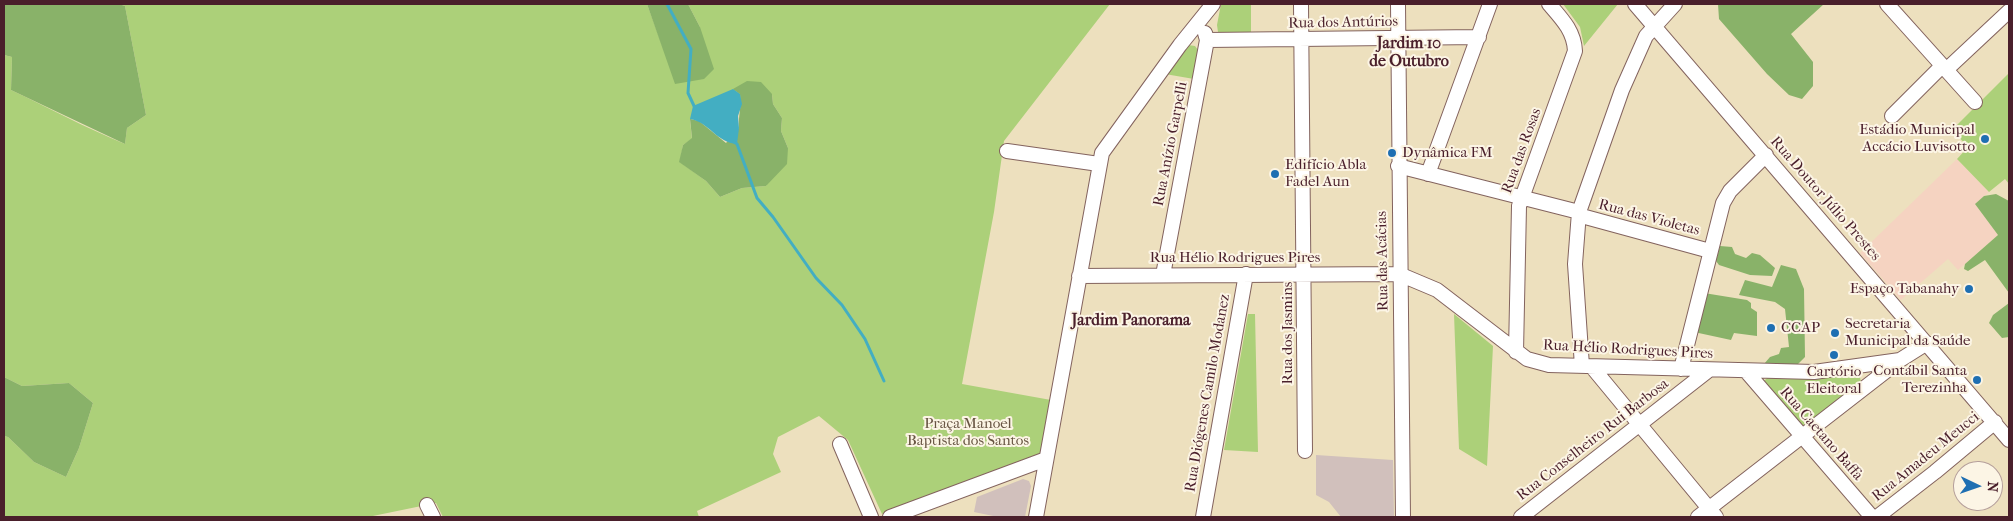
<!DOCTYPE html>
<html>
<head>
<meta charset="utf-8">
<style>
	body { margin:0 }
	#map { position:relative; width:2013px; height:521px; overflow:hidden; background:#ede0be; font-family:"IM FELL French Canon",serif }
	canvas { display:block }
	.frame { position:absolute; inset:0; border:5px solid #4a1f2b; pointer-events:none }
	.north { position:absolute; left:1953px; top:461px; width:50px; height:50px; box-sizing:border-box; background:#fcf5e5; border:1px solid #b59f9b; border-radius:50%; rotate:93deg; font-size:14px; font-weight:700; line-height:20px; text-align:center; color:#4a1f2b }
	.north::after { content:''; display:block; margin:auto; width:18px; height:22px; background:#1f6fb2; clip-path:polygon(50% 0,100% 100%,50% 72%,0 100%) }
</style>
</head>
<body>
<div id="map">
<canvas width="2013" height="521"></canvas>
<div class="frame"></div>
<div class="north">N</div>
</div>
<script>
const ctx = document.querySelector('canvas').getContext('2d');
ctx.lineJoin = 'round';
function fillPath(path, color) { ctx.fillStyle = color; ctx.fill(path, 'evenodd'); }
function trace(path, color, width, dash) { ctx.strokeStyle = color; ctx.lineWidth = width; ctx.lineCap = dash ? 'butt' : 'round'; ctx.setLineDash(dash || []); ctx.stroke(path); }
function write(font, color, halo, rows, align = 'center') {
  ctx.font = font + ' "IM FELL French Canon",serif'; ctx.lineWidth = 4; ctx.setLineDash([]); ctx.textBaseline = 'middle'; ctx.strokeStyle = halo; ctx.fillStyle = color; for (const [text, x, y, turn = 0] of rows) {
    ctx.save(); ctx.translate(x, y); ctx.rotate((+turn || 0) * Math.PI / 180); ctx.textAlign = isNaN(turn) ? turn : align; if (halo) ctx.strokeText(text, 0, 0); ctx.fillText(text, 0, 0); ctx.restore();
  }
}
fillPath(new Path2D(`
	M 1957,159 L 1989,192 L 1975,204 L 1998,235 L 1958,270 L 1948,259 L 1901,300 L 1860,253 Z`), '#f5d3c1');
fillPath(new Path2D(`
	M 1316,455 L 1393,460 L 1394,517 L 1341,517 L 1329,502 L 1316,495 Z
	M 1023,479 L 1029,481 L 1031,486 L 1025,517 L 998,517 L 974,512 L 977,497 Z`), '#d1c0bc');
fillPath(new Path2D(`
	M 119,4 L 647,4 L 676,83 L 700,27 L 688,4 L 1110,4 L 1004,141 L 994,212 L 962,384 L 1051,400 L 1041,452 L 1038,455 L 882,514 L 848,440 L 819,416 L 778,437 L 773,454 L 781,472 L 697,511 L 699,517 L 443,517 L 436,503 L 368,517 L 4,517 L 4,436 L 8,437 L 34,462 L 66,477 L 79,448 L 93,403 L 69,383 L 22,386 L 4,377 L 4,55 L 12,57 L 11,90 C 49,108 86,128 125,144 L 127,128 L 146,115 L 125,6 ZM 772,94 L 773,104 L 782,118 L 781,131 L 788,148 L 766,186 L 742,188 L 720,197 L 706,181 L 680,162 L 683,145 L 692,139 L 690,120 Z
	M 1221,4 L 1251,4 L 1251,34 L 1218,32 L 1217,25 Z
	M 1563,4 L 1618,4 L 1584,46 L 1580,27 Z
	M 1188,45 L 1195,46 L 1198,50 L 1194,79 L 1165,74 Z
	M 2009,73 L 2009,184 L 2005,179 L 1989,192 L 1957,159 L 1968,147 L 1952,130 Z
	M 1248,314 L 1255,314 L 1258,452 L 1224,450 Z
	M 1454,314 L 1493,346 L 1487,466 L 1459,449 Z
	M 1856,373 L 1860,377 L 1861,383 L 1804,428 L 1763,382 L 1767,378 L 1806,379 Z`), '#acd079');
fillPath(new Path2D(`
	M 4,4 L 119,4 L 125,6 L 146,115 L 127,128 L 125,144 L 11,90 L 12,57 L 4,55 Z
	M 647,4 L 688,4 L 700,27 L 714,69 L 704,79 L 675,84 Z
	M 1718,4 L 1824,4 L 1791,34 L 1813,62 L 1813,86 L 1802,99 L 1789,95 L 1767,74 L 1719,19 Z
	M 747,81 L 761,82 L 772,94 L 773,104 L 782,118 L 781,131 L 788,148 L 787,164 L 766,186 L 742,188 L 720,197 L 706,181 L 679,162 L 683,145 L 692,138 L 690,119 L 699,121 L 726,143 L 739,128 C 738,116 742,106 740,94 L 733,89 Z
	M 1996,194 L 2009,201 L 2009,293 L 1985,260 L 1968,271 L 1964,269 L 1965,264 L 1998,235 L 1975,204 L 1984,196 Z
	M 1720,246 L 1732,247 L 1735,254 L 1746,258 L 1752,253 L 1760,255 L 1775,268 L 1772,276 L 1750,275 L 1719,265 L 1716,261 Z
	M 1781,265 L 1796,269 L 1804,289 L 1805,357 L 1798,364 L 1764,364 L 1770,357 L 1779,354 L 1781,348 L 1789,347 L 1785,309 L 1775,302 L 1739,295 L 1745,280 L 1772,287 Z
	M 1704,293 L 1747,300 L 1751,303 L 1751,308 L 1757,312 L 1757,336 L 1734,333 L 1731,340 L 1694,332 Z
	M 2009,303 L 2009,337 L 2002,338 L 1989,323 L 1993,315 Z
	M 4,377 L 22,386 L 69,383 L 93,403 L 79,448 L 66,477 L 34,462 L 8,437 L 4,436 Z`), '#89b269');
fillPath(new Path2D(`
	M 733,89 L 740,94 L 742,104 L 738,116 L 739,128 L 737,144 C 717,143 709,122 690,119 L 693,106 Z`), '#43aec2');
trace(new Path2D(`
	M 667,4 L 691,49 L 688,93 L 695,108
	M 734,142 L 737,144 L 757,198 L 773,217 L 816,278 L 842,305 L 865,339 L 884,381`), '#43aec2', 3);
const minor = new Path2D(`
	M 1301,4 L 1305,451
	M 1398,4 L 1403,517
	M 1635,4 L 2009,440
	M 1887,4 L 1975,102
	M 1207,40 L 1479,37
	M 1946,70 L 2009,11
	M 1892,116 L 1942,66
	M 1007,151 L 1099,164
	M 1398,166 L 1579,212
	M 1428,174 L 1490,4
	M 1578,215 L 1710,251
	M 1163,275 L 1207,40 L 1205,33
	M 1079,276 L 1399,274 L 1437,290 L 1527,359 L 1549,365 L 1814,372 L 1900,360 L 1927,343
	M 1516,352 L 1519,206 L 1575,51 C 1574,31 1562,19 1549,4
	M 1582,366 L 1575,264 L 1579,212 L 1622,90 L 1646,36 L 1675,4
	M 1592,367 L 1716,517
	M 1681,369 L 1723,203 L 1730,191 L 1766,155
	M 1746,371 L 1872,517
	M 840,444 L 871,517
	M 427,505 L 433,517
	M 890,517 L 1046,459
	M 1036,517 L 1102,153 L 1180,45 L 1213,4
	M 1203,517 L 1246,274
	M 1521,517 L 1709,370
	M 1698,517 L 1899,361
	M 1877,517 L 1935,472 L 1995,422`);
trace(minor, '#83635e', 16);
trace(minor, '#fff', 14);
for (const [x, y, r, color] of [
	[1985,139,5,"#1f6fb2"],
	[1392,153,5,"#1f6fb2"],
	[1275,174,5,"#1f6fb2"],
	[1969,289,5,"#1f6fb2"],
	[1771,328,5,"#1f6fb2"],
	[1835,333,5,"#1f6fb2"],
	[1834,355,5,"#1f6fb2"],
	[1977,380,5,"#1f6fb2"]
]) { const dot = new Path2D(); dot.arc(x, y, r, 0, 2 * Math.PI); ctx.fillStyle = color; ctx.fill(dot); trace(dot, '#fcf5e5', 2); }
write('15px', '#4a1f2b', '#fcf5e5', [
	["Rua dos Antúrios",1343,23,-1],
	["Rua Anízio Garpelli",1171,144,-79],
	["Rua das Rosas",1522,151,-70],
	["Rua Doutor Júlio Prestes",1825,199,49],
	["Rua das Violetas",1649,218,15],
	["Rua Hélio Rodrigues Pires",1235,258],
	["Rua das Acácias",1383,261,-91],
	["Rua dos Jasmins",1288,333,-90],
	["Rua Hélio Rodrigues Pires",1628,350,3],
	["Rua Diógenes Camilo Modanez",1208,393,-80],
	["Rua Caetano Baffa",1821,434,49],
	["Rua Conselheiro Rui Barbosa",1593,440,-38],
	["Rua Amadeu Meucci",1926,457,-39]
]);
write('15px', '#4a1f2b', '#fcf5e5', [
	["Estádio Municipal",1975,130,"right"],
	["Accácio Luvisotto",1975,147,"right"],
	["Dynâmica FM",1402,153],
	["Edifício Abla",1285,165],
	["Fadel Aun",1285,182],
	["Espaço Tabanahy",1959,289,"right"],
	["Secretaria",1845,324],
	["Municipal da Saúde",1845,341],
	["CCAP",1781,328],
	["Contábil Santa",1967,371,"right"],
	["Terezinha",1967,388,"right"],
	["Cartório",1834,372,"center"],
	["Eleitoral",1834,389,"center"]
], 'left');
write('15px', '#675442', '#fcf5e5', [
	["Praça Manoel",968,424],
	["Baptista dos Santos",968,441]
]);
write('bold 16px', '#4a1f2b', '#fcf5e5', [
	["Jardim 10",1409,44],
	["de Outubro",1409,62],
	["Jardim Panorama",1131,321]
]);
</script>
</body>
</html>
